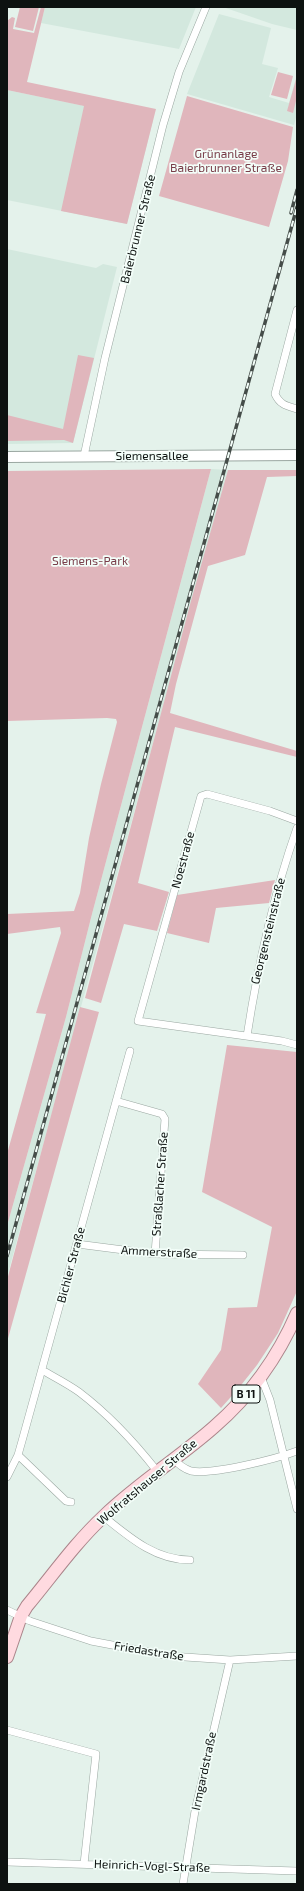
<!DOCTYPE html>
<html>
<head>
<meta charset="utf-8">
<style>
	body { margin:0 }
	#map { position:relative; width:304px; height:1891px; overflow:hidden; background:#e4f2eb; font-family:"Exo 2",sans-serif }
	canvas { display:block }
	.frame { position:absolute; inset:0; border:8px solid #0d1210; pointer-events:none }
</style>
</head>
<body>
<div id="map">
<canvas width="304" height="1891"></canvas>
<div class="frame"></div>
</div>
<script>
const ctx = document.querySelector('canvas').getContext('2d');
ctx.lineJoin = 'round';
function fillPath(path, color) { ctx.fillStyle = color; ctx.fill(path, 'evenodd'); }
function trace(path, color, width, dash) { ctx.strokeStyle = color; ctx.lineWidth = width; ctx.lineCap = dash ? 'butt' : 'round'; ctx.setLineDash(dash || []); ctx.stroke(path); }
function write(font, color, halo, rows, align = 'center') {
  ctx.font = font + ' "Exo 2",sans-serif'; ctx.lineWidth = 3.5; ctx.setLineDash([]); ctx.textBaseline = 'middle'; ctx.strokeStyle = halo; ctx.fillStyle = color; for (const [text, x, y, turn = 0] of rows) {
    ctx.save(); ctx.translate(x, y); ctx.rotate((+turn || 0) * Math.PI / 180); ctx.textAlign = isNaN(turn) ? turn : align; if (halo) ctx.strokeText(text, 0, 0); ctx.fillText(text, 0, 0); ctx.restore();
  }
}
fillPath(new Path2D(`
	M 45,7 L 196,7 L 179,49 L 41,23 Z
	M 223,7 L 297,7 L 297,30 L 272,24 Z
	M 219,14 L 271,28 L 262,64 L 278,68 L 269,97 L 289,103 L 297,74 L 297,114 L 294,125 L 187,94 Z
	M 7,90 L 153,120 L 127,224 L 7,200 Z
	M 7,249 L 96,268 L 103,264 L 117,267 L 73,443 L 7,444 Z
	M 211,469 L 228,470 L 7,1277 L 7,1226 L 66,1017 L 92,914 Z`), '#d3e8de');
fillPath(new Path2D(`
	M 20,7 L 39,7 L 33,31 L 15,27 Z
	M 41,7 L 45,7 L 27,82 L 156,109 L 127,224 L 61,211 L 84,106 L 7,90 L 7,21 L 12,17 L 15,18 L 13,29 L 34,33 Z
	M 278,72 L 293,76 L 287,99 L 271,95 Z
	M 297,76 L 297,97 L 293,113 L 287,111 Z
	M 187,96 L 293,127 L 288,161 L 269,227 L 159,196 Z
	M 78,355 L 94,358 L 73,443 L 64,440 L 7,441 L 7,415 L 63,429 Z
	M 211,469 L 92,914 L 66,1017 L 7,1226 L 7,1154 L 46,1014 L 36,1013 L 61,933 L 60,927 L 7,934 L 7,914 L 74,911 L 80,893 L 89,838 L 101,784 L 117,722 L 116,719 L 107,718 L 7,721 L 7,471 Z
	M 228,470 L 297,470 L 297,476 L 267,477 L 245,555 L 208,566 L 176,684 L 170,713 L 297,751 L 297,757 L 175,727 L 138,883 L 169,892 L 157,931 L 124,924 L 101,1003 L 85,998 L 191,601 Z
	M 275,880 L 269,903 L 216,908 L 209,943 L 167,933 L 177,895 Z
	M 80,1007 L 99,1012 L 7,1342 L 7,1280 Z
	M 227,1045 L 297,1052 L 297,1291 L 278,1333 L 257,1365 L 238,1389 L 221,1408 L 198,1384 L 221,1350 L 228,1308 L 257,1307 L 272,1227 L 202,1192 Z`), '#e0b6bc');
const street = new Path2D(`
	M 297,310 L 275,394 C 280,405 287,406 297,409
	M 84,456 L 105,358 L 163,125 L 179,72 L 206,7
	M 297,821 L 270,811 L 207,794 L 201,796 L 138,1021 L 282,1041 L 297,1045
	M 247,1036 C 258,965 273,896 297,828
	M 116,1101 L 162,1114 L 165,1119 L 155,1254
	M 77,1244 L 155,1254 L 243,1255
	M 42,1370 C 54,1377 68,1384 79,1392 C 108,1414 135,1443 157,1471
	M 261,1377 L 270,1400 L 297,1509
	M 18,1455 L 66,1501 L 71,1502
	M 174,1459 C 178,1464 185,1469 191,1471 C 212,1475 276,1459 297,1451
	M 7,1477 L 18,1455 L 22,1441 L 130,1051
	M 103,1516 C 129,1537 155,1560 190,1560
	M 7,1610 L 30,1621 L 91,1641 L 170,1656 L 230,1660 L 297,1656
	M 7,1730 L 96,1754 L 84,1864
	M 7,1862 L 297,1871
	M 183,1884 L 195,1811 L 230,1660`);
const secondary = new Path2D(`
	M 7,457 L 297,455`);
const primary = new Path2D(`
	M 7,1657 L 21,1616 L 27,1606 C 52,1576 75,1543 104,1516 C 138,1483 179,1458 214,1427 C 251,1395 278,1357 297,1313`);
trace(street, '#9aa7a1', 8);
trace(secondary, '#9aa7a1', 12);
trace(primary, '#aa848a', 14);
trace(street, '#fff', 7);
trace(secondary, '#fff', 10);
trace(primary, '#ffdae0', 12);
const rail = new Path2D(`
	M 291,213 L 297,190
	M 7,1256 L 297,207`);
trace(rail, '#454d49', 3.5);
trace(rail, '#f3fef9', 2, [6]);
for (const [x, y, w] of [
	[246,1394,28]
]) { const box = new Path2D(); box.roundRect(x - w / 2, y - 9, w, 18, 3); ctx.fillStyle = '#f3fef9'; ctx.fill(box); trace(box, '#0d1210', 1); }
write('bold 11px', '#0d1210', null, [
	["B 11",246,1394]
]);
write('12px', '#793d49', '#f3fef9', [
	["Grünanlage",226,154],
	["Baierbrunner Straße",226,168],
	["Siemens-Park",90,561]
]);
write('12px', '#0d1210', '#f3fef9', [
	["Baierbrunner Straße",138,229,-76],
	["Siemensallee",152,456],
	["Noestraße",183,860,-75],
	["Georgensteinstraße",268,931,-76],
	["Straßlacher Straße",160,1184,-86],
	["Ammerstraße",159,1252,3],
	["Bichler Straße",71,1265,-75],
	["Wolfratshauser Straße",147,1482,-40],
	["Friedastraße",149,1651,9],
	["Irmgardstraße",204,1771,-78],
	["Heinrich-Vogl-Straße",152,1866,2]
]);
</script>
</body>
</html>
